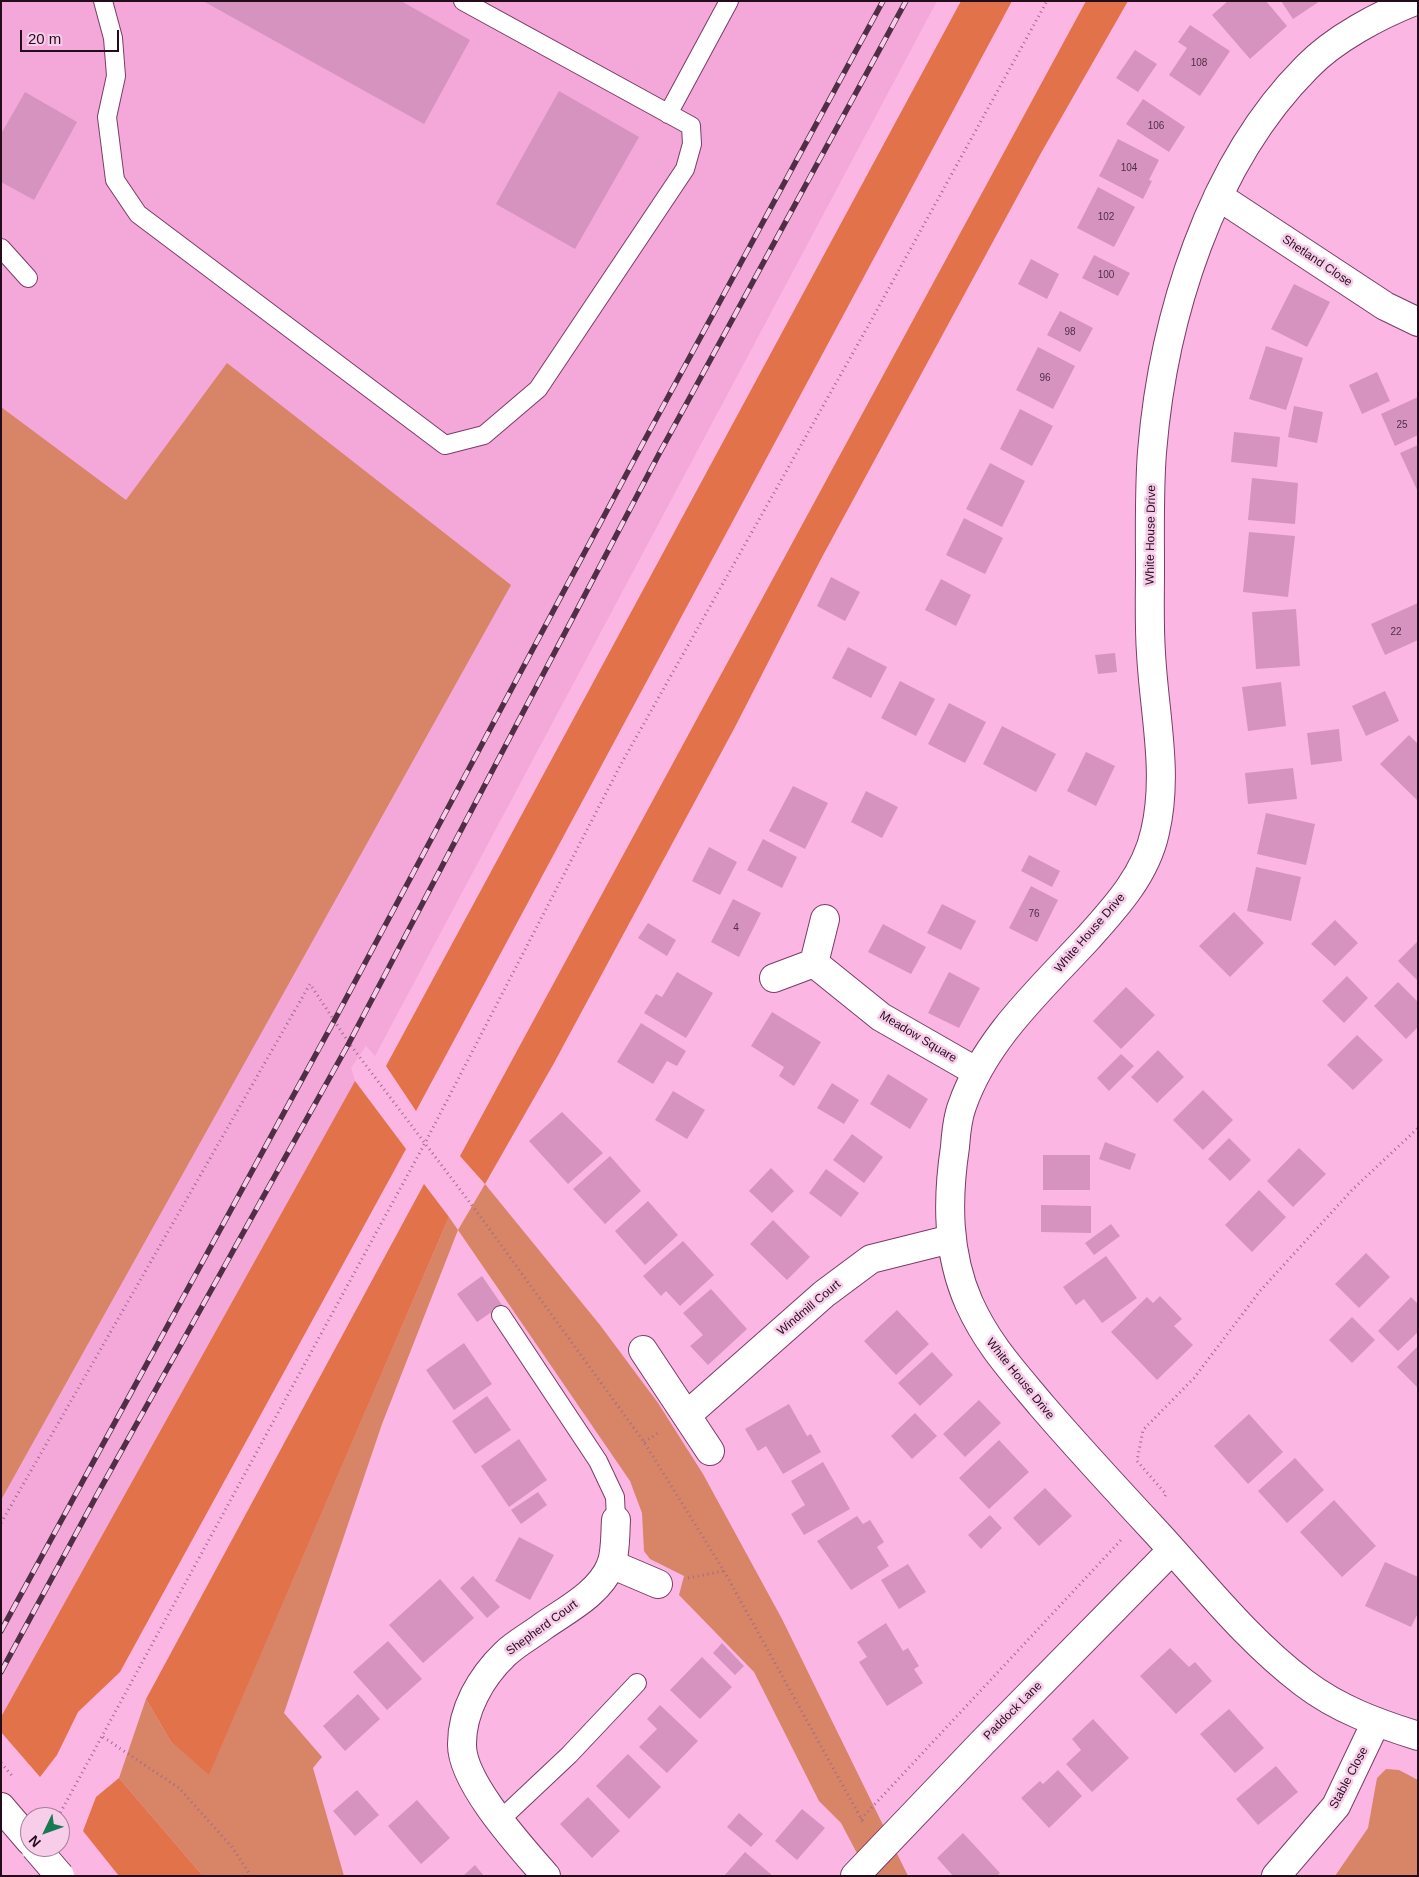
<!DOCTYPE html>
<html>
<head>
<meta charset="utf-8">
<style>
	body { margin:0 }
	#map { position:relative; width:1419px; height:1877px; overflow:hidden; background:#fcb6e3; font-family:Helvetica,sans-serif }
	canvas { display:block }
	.frame { position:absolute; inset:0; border:2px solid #250c1d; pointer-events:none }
	.north { position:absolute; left:20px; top:1807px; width:50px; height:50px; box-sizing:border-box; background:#f8cde9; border:1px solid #a48097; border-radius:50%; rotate:228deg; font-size:14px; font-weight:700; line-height:20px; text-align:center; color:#250c1d }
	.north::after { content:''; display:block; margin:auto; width:18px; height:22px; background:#177a51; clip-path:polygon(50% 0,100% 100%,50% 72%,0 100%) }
	.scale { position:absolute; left:20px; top:30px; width:99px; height:22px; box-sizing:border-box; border:2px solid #250c1d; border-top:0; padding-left:6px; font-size:15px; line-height:18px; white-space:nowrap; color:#250c1d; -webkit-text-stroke:4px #f8cde9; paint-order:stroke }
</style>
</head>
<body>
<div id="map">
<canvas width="1419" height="1877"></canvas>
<div class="frame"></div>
<div class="north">N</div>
<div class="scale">20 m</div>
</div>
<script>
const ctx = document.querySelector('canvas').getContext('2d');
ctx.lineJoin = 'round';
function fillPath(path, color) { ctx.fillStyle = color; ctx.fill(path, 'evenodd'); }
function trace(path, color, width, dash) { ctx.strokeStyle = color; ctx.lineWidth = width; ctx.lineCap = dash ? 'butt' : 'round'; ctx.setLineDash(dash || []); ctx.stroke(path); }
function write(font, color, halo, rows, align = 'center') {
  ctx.font = font + ' Helvetica,sans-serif'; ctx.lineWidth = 5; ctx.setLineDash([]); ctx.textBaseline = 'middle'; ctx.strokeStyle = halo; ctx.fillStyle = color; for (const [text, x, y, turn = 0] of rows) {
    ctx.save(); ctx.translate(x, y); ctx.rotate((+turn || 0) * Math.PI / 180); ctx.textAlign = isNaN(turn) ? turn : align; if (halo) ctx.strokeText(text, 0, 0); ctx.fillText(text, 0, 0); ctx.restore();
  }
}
fillPath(new Path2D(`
	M 1,1 L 937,1 L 375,1056 L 366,1046 L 351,1068 L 355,1081 L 1,1717 Z`), '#f3a8d9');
fillPath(new Path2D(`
	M 227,363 L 511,585 L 1,1500 L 1,407 L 126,500 Z
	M 485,1184 L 600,1325 L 658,1403 L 703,1474 L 782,1619 L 908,1876 L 869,1876 L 841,1823 L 819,1801 L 754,1672 L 679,1595 L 684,1576 L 650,1559 L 644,1551 L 642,1513 L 630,1481 L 458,1230 L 382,1424 L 284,1713 L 322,1757 L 313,1768 L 344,1876 L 203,1876 L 119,1778 L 146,1699 L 171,1742 L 209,1774 L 449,1217 L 458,1230 Z
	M 1386,1769 L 1399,1770 L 1418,1780 L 1418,1876 L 1335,1876 L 1368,1828 L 1377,1778 Z`), '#d88466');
fillPath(new Path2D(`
	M 961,1 L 1012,1 L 416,1111 L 386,1066 Z
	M 1086,1 L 1128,1 L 1041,153 L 821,559 L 735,727 L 554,1063 L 485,1184 L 460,1156 Z
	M 355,1081 L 406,1149 L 120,1672 L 78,1712 L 57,1755 L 40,1777 L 1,1732 L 1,1717 Z
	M 424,1184 L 449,1217 L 209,1775 L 171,1742 L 146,1699 Z
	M 119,1778 L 203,1876 L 119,1876 L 83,1831 L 96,1797 Z`), '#e1724a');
fillPath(new Path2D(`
	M 203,1 L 401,1 L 470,40 L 424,124 Z
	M 1228,1 L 1266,1 L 1287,26 L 1250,59 L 1212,15 Z
	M 1281,1 L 1320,1 L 1293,19 Z
	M 1190,25 L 1230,51 L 1200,96 L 1169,75 L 1187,48 L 1178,42 Z
	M 1135,50 L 1157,64 L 1138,92 L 1116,78 Z
	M 559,91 L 639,137 L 575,249 L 496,204 Z
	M 25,92 L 77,122 L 34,200 L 1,182 L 1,134 Z
	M 1143,99 L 1185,127 L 1169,152 L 1126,124 Z
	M 1118,139 L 1159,160 L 1149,180 L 1152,181 L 1143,199 L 1099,176 Z
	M 1098,187 L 1135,207 L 1114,247 L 1077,228 Z
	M 1094,255 L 1130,273 L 1118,296 L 1082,278 Z
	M 1031,259 L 1059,274 L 1047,299 L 1018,284 Z
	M 1294,284 L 1330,302 L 1307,347 L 1271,329 Z
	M 1060,311 L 1093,328 L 1080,352 L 1047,335 Z
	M 1266,346 L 1303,358 L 1286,410 L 1249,399 Z
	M 1038,347 L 1075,366 L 1053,409 L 1016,390 Z
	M 1377,372 L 1390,401 L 1362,414 L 1349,385 Z
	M 1418,397 L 1418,435 L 1395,446 L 1381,414 Z
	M 1294,406 L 1323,412 L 1317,443 L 1288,437 Z
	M 1020,409 L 1053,426 L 1032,466 L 1000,449 Z
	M 1234,432 L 1280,437 L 1277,467 L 1231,462 Z
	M 1418,445 L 1418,492 L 1400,453 Z
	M 990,463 L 1025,481 L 1002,527 L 966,509 Z
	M 1252,478 L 1298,483 L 1295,524 L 1248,520 Z
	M 964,518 L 1003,538 L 985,574 L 946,555 Z
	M 1249,532 L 1295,536 L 1288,597 L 1243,592 Z
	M 831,577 L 860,592 L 845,621 L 817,606 Z
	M 941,579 L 971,595 L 956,626 L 925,610 Z
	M 1418,603 L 1418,640 L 1385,655 L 1371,624 Z
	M 1296,609 L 1300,666 L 1256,669 L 1252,612 Z
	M 848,647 L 887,667 L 871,698 L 832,678 Z
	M 1115,653 L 1117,672 L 1098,674 L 1095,655 Z
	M 900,681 L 935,699 L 916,736 L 881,718 Z
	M 1281,682 L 1286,726 L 1248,731 L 1242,687 Z
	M 1385,691 L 1399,721 L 1366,736 L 1352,706 Z
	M 949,703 L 986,722 L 965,763 L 928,744 Z
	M 1002,726 L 1056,754 L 1036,792 L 983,764 Z
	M 1339,729 L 1342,761 L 1311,765 L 1307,733 Z
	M 1409,735 L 1418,744 L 1417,800 L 1380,764 Z
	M 1086,752 L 1115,766 L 1096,806 L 1067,791 Z
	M 1293,768 L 1297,799 L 1248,804 L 1245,773 Z
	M 793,786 L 828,803 L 805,849 L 769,831 Z
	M 866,791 L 898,807 L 882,838 L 851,822 Z
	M 1266,813 L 1315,824 L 1306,865 L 1257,854 Z
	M 763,839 L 797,857 L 782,888 L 747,870 Z
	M 709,847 L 737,862 L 720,895 L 692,881 Z
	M 1029,855 L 1060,871 L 1052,887 L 1021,871 Z
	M 1256,867 L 1301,877 L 1291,921 L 1247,911 Z
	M 1031,886 L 1058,900 L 1037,942 L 1009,928 Z
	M 733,899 L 761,913 L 739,957 L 711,942 Z
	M 942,904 L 976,921 L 961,950 L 927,933 Z
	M 1234,912 L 1264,943 L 1230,977 L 1199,946 Z
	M 1335,920 L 1358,943 L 1335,966 L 1311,944 Z
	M 648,923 L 676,940 L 667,956 L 638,938 Z
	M 883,924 L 926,947 L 911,974 L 868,952 Z
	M 1418,941 L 1418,981 L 1398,961 Z
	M 677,972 L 713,993 L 686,1038 L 644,1013 L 656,994 L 662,997 Z
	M 949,972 L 980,988 L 959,1028 L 928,1013 Z
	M 1347,976 L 1368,998 L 1344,1023 L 1322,1001 Z
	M 1398,982 L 1418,1002 L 1418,1027 L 1406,1039 L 1374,1006 Z
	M 1126,987 L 1155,1015 L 1121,1049 L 1093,1021 Z
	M 772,1012 L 821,1042 L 794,1086 L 779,1076 L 784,1067 L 751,1046 Z
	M 641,1023 L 686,1051 L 677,1066 L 667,1061 L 653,1084 L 617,1062 Z
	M 1357,1035 L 1383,1060 L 1353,1090 L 1327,1065 Z
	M 1158,1050 L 1184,1077 L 1157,1103 L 1131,1077 Z
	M 1121,1054 L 1134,1066 L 1109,1091 L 1097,1078 Z
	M 888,1074 L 928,1099 L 910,1129 L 870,1104 Z
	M 832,1083 L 859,1100 L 844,1124 L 817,1108 Z
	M 1203,1090 L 1233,1120 L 1203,1150 L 1173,1120 Z
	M 673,1091 L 705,1110 L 687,1139 L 655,1120 Z
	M 562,1112 L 603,1153 L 568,1184 L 529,1141 Z
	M 852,1134 L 883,1157 L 864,1183 L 833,1160 Z
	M 1229,1138 L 1251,1160 L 1230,1181 L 1208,1159 Z
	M 1105,1142 L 1136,1154 L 1130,1170 L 1099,1159 Z
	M 1299,1148 L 1326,1174 L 1293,1207 L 1267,1181 Z
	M 1043,1155 L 1090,1155 L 1090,1190 L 1043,1190 Z
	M 610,1156 L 641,1191 L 605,1224 L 573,1189 Z
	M 771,1168 L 794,1191 L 772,1213 L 749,1191 Z
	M 826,1169 L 859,1193 L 841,1217 L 809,1193 Z
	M 1259,1190 L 1286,1217 L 1252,1252 L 1225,1225 Z
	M 648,1201 L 678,1235 L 645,1265 L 615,1231 Z
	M 1041,1205 L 1091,1206 L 1091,1233 L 1041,1232 Z
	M 773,1220 L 810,1257 L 787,1280 L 750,1244 Z
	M 1111,1224 L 1120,1236 L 1094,1255 L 1085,1243 Z
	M 683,1241 L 714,1275 L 680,1306 L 666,1291 L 661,1296 L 643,1276 Z
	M 1366,1253 L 1390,1277 L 1359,1308 L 1335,1284 Z
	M 1106,1256 L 1137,1298 L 1102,1323 L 1084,1299 L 1076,1305 L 1063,1287 Z
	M 482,1276 L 502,1305 L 477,1322 L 457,1294 Z
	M 711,1289 L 747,1329 L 708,1365 L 690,1346 L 703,1335 L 683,1313 Z
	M 1160,1296 L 1182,1319 L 1174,1326 L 1193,1345 L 1157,1380 L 1111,1332 L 1147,1297 L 1153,1303 Z
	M 1411,1297 L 1418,1304 L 1418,1332 L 1398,1351 L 1378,1331 Z
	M 897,1310 L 929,1344 L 896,1375 L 864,1341 Z
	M 1352,1317 L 1375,1340 L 1352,1363 L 1329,1340 Z
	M 464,1343 L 492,1384 L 454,1410 L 426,1370 Z
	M 1418,1346 L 1418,1388 L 1397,1367 Z
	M 932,1352 L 953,1375 L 920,1406 L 898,1383 Z
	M 487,1396 L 511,1430 L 475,1454 L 452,1421 Z
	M 979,1400 L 1001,1423 L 965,1457 L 943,1434 Z
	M 789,1404 L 807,1436 L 811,1434 L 821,1452 L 783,1474 L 766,1446 L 758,1451 L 745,1429 Z
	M 915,1413 L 937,1436 L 912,1459 L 891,1436 Z
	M 1249,1414 L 1283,1452 L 1248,1484 L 1214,1446 Z
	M 519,1439 L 547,1480 L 509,1507 L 481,1466 Z
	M 999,1440 L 1029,1472 L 989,1509 L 959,1478 Z
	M 1295,1458 L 1324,1490 L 1287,1523 L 1258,1491 Z
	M 823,1462 L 850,1509 L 804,1535 L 791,1514 L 805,1505 L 791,1481 Z
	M 1045,1488 L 1072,1516 L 1039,1546 L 1013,1518 Z
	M 538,1492 L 547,1505 L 521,1524 L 511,1510 Z
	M 1334,1500 L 1376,1546 L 1342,1577 L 1300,1532 Z
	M 990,1515 L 1002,1528 L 981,1549 L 968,1535 Z
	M 857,1516 L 863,1524 L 870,1520 L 884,1542 L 877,1547 L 889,1566 L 851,1590 L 817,1541 Z
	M 519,1537 L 554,1555 L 530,1600 L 495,1581 Z
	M 1385,1562 L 1418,1577 L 1418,1613 L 1411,1627 L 1365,1606 Z
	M 908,1564 L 926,1592 L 899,1609 L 881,1580 Z
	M 473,1576 L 500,1607 L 487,1618 L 460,1588 Z
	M 440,1579 L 474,1618 L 423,1663 L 389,1625 Z
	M 886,1623 L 903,1651 L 908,1648 L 919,1666 L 914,1669 L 923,1683 L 887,1706 L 859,1662 L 867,1657 L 857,1642 Z
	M 388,1641 L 422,1679 L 387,1710 L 353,1672 Z
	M 722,1643 L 744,1666 L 735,1675 L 713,1653 Z
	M 1170,1648 L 1189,1667 L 1195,1662 L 1212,1681 L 1176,1714 L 1140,1676 Z
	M 702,1657 L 732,1687 L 700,1719 L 670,1690 Z
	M 358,1694 L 380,1719 L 345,1751 L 323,1726 Z
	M 660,1705 L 698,1741 L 667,1773 L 639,1747 L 657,1729 L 647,1719 Z
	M 1229,1709 L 1264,1748 L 1235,1773 L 1200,1734 Z
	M 1093,1719 L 1129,1758 L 1092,1792 L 1066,1764 L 1081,1750 L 1072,1739 Z
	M 628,1754 L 661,1787 L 629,1819 L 596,1786 Z
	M 1276,1766 L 1298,1792 L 1258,1825 L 1236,1799 Z
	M 1058,1770 L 1082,1796 L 1049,1828 L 1021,1798 L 1040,1781 L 1043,1784 Z
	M 357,1790 L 379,1815 L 355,1836 L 333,1811 Z
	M 588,1797 L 620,1831 L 592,1858 L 560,1824 Z
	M 417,1800 L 450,1838 L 421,1864 L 388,1826 Z
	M 802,1809 L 825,1828 L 797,1860 L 775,1841 Z
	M 739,1813 L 763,1834 L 751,1847 L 727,1827 Z
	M 963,1833 L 1000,1873 L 997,1876 L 953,1876 L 937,1858 Z
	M 745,1852 L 773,1876 L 724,1876 Z
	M 475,1865 L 484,1876 L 463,1876 Z`), '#d693bf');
const service = new Path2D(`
	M 103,1 L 113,38 L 116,76 L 107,117 L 115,180 L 138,214 L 445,445 L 484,435 L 538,389 L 685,169 L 692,144 L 691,126 L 463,1
	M 668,114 L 729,1
	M 1,248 L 28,278
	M 501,1315 L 598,1461 L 615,1497 L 616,1520
	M 500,1820 L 569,1755 L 637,1683`);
const minor = new Path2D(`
	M 1415,1 C 1379,15 1334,39 1307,67 C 1210,164 1163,318 1152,452 C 1149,491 1150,530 1150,569 C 1150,597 1149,625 1151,653 C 1154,713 1169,773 1155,832 C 1146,874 1116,907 1088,938 C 1041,989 985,1039 962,1106 C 957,1119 956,1134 955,1147 C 947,1200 947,1253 969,1303 C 988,1345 1013,1371 1042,1406 C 1079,1449 1117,1490 1156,1532 C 1203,1583 1247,1640 1304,1683 C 1338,1709 1377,1723 1418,1736
	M 1218,196 L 1385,306 L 1418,322
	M 814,963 L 881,1017 L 977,1072
	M 774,978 L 814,963 L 825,919
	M 643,1350 L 710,1451
	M 687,1415 L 824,1294 L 871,1259 L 951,1239
	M 611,1564 L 658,1584
	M 546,1876 C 521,1847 461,1782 462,1744 C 462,1710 481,1677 505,1654 C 515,1644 530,1636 542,1627 C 566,1610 599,1594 611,1565 C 616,1552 615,1534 616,1520
	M 855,1876 L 982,1743 L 1172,1550
	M 1276,1876 L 1336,1806 L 1376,1722`);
const primary = new Path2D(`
	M 1,1807 L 30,1841`);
trace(service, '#783d66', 20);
trace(minor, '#783d66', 30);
trace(primary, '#783d66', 30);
trace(new Path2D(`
	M 644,1442 L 660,1432
	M 1165,1496 L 1166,1494 L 1137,1461 L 1143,1430 L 1194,1378 L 1260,1291 L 1352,1190 L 1418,1128
	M 1,1523 L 310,984 L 349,1043 L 480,1216 L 644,1442 L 724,1571 L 863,1822
	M 688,1578 L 724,1571
	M 103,1737 L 179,1788 L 232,1847 L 251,1876
	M 1,1763 L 14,1778
	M 58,1817 L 425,1143 L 620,766 L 867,328 L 1047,1
	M 861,1819 L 1122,1539`), '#9e6c8d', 3, [1, 4]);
trace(service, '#fff', 18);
trace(minor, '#fff', 28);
trace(primary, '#fff', 28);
const rail = new Path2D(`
	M 1,1631 L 334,1021 L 642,445 L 883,1
	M 1,1672 L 98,1493 L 349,1043 L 659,454 L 906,1`);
trace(rail, '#502e45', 5.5);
trace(rail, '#f8cde9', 4, [11]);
const primaryBridge = new Path2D(`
	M 35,1847 L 60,1876`);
trace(primaryBridge, '#783d66', 30, []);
trace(primaryBridge, '#fff', 28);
write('10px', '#512e46', null, [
	["108",1199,63],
	["106",1156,126],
	["104",1129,168],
	["102",1106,217],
	["100",1106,275],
	["98",1070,332],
	["96",1045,378],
	["25",1402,425],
	["22",1396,632],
	["76",1034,914],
	["4",736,928]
]);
write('12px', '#250c1d', '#f8cde9', [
	["Shetland Close",1317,261,34],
	["White House Drive",1151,535,-89],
	["White House Drive",1090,933,-49],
	["Meadow Square",918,1037,31],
	["Windmill Court",809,1308,-40],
	["White House Drive",1020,1379,51],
	["Shepherd Court",542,1628,-36],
	["Paddock Lane",1013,1711,-45],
	["Stable Close",1349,1778,-62]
]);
</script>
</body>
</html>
